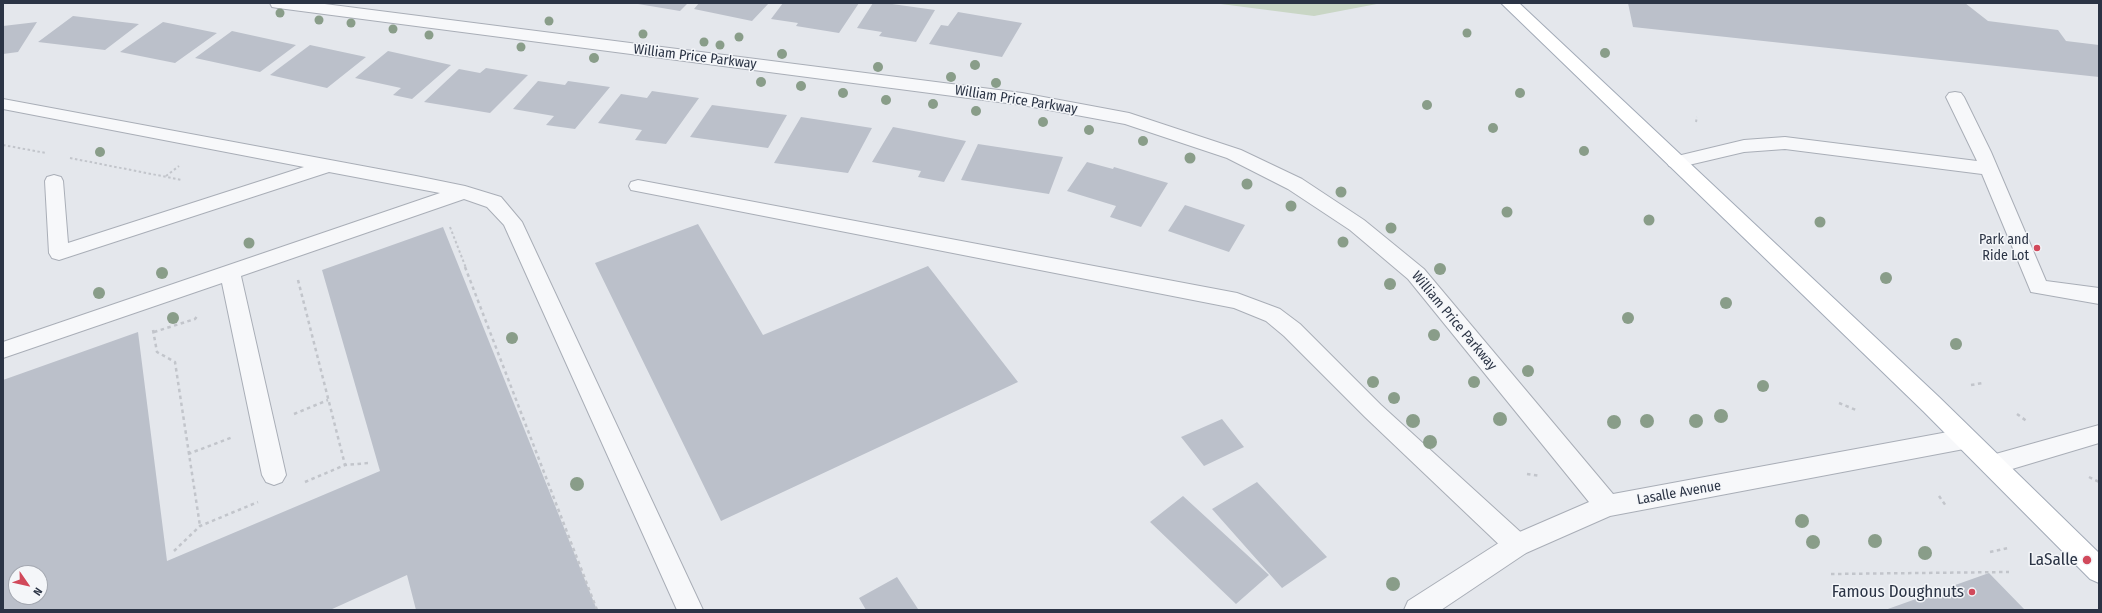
<!DOCTYPE html>
<html>
<head>
<meta charset="utf-8">
<style>
	body { margin:0 }
	#map { position:relative; width:2102px; height:613px; overflow:hidden; background:#e4e7ec; font-family:"Fira Sans Condensed",sans-serif }
	canvas { display:block }
	.frame { position:absolute; inset:0; border:4px solid #2b3445; pointer-events:none }
	.north { position:absolute; left:8px; top:565px; width:40px; height:40px; box-sizing:border-box; background:#f4f6f9; border:1px solid #a4a8b1; border-radius:50%; rotate:124deg; font-size:11px; font-weight:700; line-height:16px; text-align:center; color:#2b3445 }
	.north::after { content:''; display:block; margin:auto; width:14px; height:18px; background:#d1495b; clip-path:polygon(50% 0,100% 100%,50% 72%,0 100%) }
</style>
</head>
<body>
<div id="map">
<canvas width="2102" height="613"></canvas>
<div class="frame"></div>
<div class="north">N</div>
</div>
<script>
const ctx = document.querySelector('canvas').getContext('2d');
ctx.lineJoin = 'round';
function fillPath(path, color) { ctx.fillStyle = color; ctx.fill(path, 'evenodd'); }
function trace(path, color, width, dash) { ctx.strokeStyle = color; ctx.lineWidth = width; ctx.lineCap = dash ? 'butt' : 'round'; ctx.setLineDash(dash || []); ctx.stroke(path); }
function write(font, color, halo, rows, align = 'center') {
  ctx.font = font + ' "Fira Sans Condensed",sans-serif'; ctx.lineWidth = 3; ctx.setLineDash([]); ctx.textBaseline = 'middle'; ctx.strokeStyle = halo; ctx.fillStyle = color; for (const [text, x, y, turn = 0] of rows) {
    ctx.save(); ctx.translate(x, y); ctx.rotate((+turn || 0) * Math.PI / 180); ctx.textAlign = isNaN(turn) ? turn : align; if (halo) ctx.strokeText(text, 0, 0); ctx.fillText(text, 0, 0); ctx.restore();
  }
}
fillPath(new Path2D(`
	M 1213,3 L 1382,3 L 1314,16 Z`), '#c9d6c5');
fillPath(new Path2D(`
	M 632,3 L 688,3 L 680,11 Z
	M 699,3 L 769,3 L 752,21 L 694,9 Z
	M 783,3 L 859,3 L 839,33 L 796,26 L 798,23 L 771,19 Z
	M 873,3 L 885,3 L 935,10 L 916,42 L 879,36 L 882,32 L 857,28 Z
	M 1628,3 L 1965,3 L 1988,21 L 2058,30 L 2066,41 L 2099,45 L 2099,77 L 1633,27 Z
	M 958,12 L 1022,23 L 1002,57 L 929,44 L 941,25 L 948,26 Z
	M 73,16 L 139,24 L 105,50 L 38,42 Z
	M 37,22 L 18,52 L 3,54 L 3,26 Z
	M 163,22 L 217,33 L 175,63 L 120,52 Z
	M 232,31 L 296,45 L 260,72 L 195,58 Z
	M 310,45 L 366,57 L 327,88 L 270,75 Z
	M 388,51 L 451,65 L 412,99 L 393,95 L 401,88 L 355,78 Z
	M 486,68 L 528,75 L 490,113 L 424,102 L 459,69 L 480,73 Z
	M 538,81 L 565,85 L 568,81 L 610,87 L 575,129 L 546,125 L 554,116 L 513,109 Z
	M 652,91 L 699,98 L 666,144 L 635,140 L 642,130 L 598,123 L 621,94 L 647,98 Z
	M 712,105 L 787,115 L 768,148 L 690,137 Z
	M 801,117 L 872,128 L 848,173 L 774,163 Z
	M 893,127 L 966,141 L 944,182 L 918,177 L 921,171 L 872,162 Z
	M 978,144 L 1063,157 L 1049,194 L 961,180 Z
	M 1087,162 L 1113,169 L 1114,167 L 1168,183 L 1141,227 L 1110,217 L 1116,206 L 1067,191 Z
	M 1185,205 L 1245,225 L 1229,252 L 1168,231 Z
	M 698,224 L 763,335 L 928,266 L 1018,382 L 721,521 L 595,263 Z
	M 443,227 L 597,610 L 416,610 L 407,575 L 330,610 L 3,610 L 3,380 L 138,332 L 167,561 L 380,471 L 322,270 ZM 16,573 L 40,573 L 40,597 L 16,597 Z
	M 1222,419 L 1244,447 L 1204,466 L 1181,437 Z
	M 1257,482 L 1327,557 L 1282,588 L 1212,509 Z
	M 1183,496 L 1269,575 L 1236,604 L 1150,522 Z
	M 1989,573 L 2025,610 L 1885,610 Z
	M 897,577 L 918,609 L 866,610 L 859,598 Z`), '#bbc0ca');
const service = new Path2D(`
	M 1955,92 L 1961,93 L 1964,97 L 1991,152 L 2046,281 L 2099,288 L 2099,304 L 2031,292 L 1982,174 L 1785,149 L 1744,152 L 1676,168 L 1669,166 L 1667,162 L 1669,158 L 1744,140 L 1785,137 L 1977,161 L 1946,97 L 1949,93 Z
	M 3,99 L 416,176 L 465,186 L 501,197 L 522,222 L 703,610 L 677,610 L 504,225 L 487,207 L 464,199 L 241,276 L 286,475 L 282,482 L 274,485 L 266,482 L 262,475 L 222,283 L 3,358 L 3,342 L 440,193 L 329,172 L 59,260 L 52,258 L 49,253 L 45,181 L 47,177 L 54,175 L 61,177 L 63,181 L 68,243 L 304,167 L 3,109 Z
	M 638,180 L 1237,293 L 1280,309 L 1300,324 L 1381,405 L 1526,537 L 1530,545 L 1526,553 L 1517,556 L 1508,553 L 1365,417 L 1284,336 L 1266,321 L 1234,308 L 631,190 L 629,186 L 631,182 Z
	M 2099,425 L 2099,443 L 1992,475 L 1984,472 L 1980,465 L 1984,458 L 1992,455 Z`);
const minor = new Path2D(`
	M 270,3 L 317,3 L 1022,93 L 1129,113 L 1241,150 L 1302,179 L 1364,220 L 1424,269 L 1613,494 L 1964,429 L 1973,432 L 1976,439 L 1973,446 L 1964,449 L 1610,516 L 1526,553 L 1441,610 L 1404,610 L 1408,601 L 1508,537 L 1589,502 L 1408,279 L 1350,230 L 1288,189 L 1227,158 L 1125,124 L 1022,105 L 278,8 L 272,7 Z`);
const primary = new Path2D(`
	M 1501,3 L 1519,3 L 1939,397 L 2099,553 L 2099,583 L 2090,579 L 1923,411 Z`);
trace(service, '#a9aeb7', 2);
trace(minor, '#a9aeb7', 2);
trace(primary, '#a3abb8', 2);
trace(new Path2D(`
	M 1696,122 L 1697,117
	M 3,145 L 46,153
	M 70,158 L 182,180
	M 166,176 L 179,166
	M 450,227 L 466,268`), '#c2c5cb', 2, [2.5, 2.5]);
trace(new Path2D(`
	M 465,267 L 597,610
	M 298,280 L 345,465
	M 153,330 L 157,352 L 175,362 L 200,526
	M 154,332 L 195,319 L 198,315
	M 1971,385 L 1983,383
	M 1839,403 L 1856,410
	M 294,414 L 328,400
	M 2017,414 L 2028,422
	M 188,454 L 233,437
	M 1527,474 L 1540,476
	M 2089,477 L 2099,482
	M 305,482 L 345,465 L 369,463
	M 1939,496 L 1946,506
	M 174,551 L 200,526 L 258,502
	M 1990,552 L 2008,548
	M 1831,574 L 2009,572`), '#c2c5cb', 2.5, [3.5, 3.5]);
fillPath(service, '#f7f8fa');
fillPath(minor, '#f7f8fa');
fillPath(primary, '#fff');
ctx.fillStyle = '#899d89';
for (const [x, y, r] of [
	[280,13,4.5],
	[319,20,4.5],
	[549,21,4.5],
	[351,23,4.5],
	[393,29,4.5],
	[1467,33,4.5],
	[643,34,4.5],
	[429,35,4.5],
	[739,37,4.5],
	[704,42,4.5],
	[720,45,4.5],
	[521,47,4.5],
	[1605,53,5],
	[782,54,5],
	[594,58,5],
	[975,65,5],
	[878,67,5],
	[951,77,5],
	[761,82,5],
	[996,83,5],
	[801,86,5],
	[843,93,5],
	[1520,93,5],
	[886,100,5],
	[933,104,5],
	[1427,105,5],
	[976,111,5],
	[1043,122,5],
	[1493,128,5],
	[1089,130,5],
	[1143,141,5],
	[1584,151,5],
	[100,152,5],
	[1190,158,5.5],
	[1247,184,5.5],
	[1341,192,5.5],
	[1291,206,5.5],
	[1507,212,5.5],
	[1649,220,5.5],
	[1820,222,5.5],
	[1391,228,5.5],
	[1343,242,5.5],
	[249,243,5.5],
	[1440,269,6],
	[162,273,6],
	[1886,278,6],
	[1390,284,6],
	[99,293,6],
	[1726,303,6],
	[173,318,6],
	[1628,318,6],
	[1434,335,6],
	[512,338,6],
	[1956,344,6],
	[1528,371,6],
	[1373,382,6],
	[1474,382,6],
	[1763,386,6],
	[1394,398,6],
	[1721,416,7],
	[1500,419,7],
	[1413,421,7],
	[1647,421,7],
	[1696,421,7],
	[1614,422,7],
	[1430,442,7],
	[577,484,7],
	[1802,521,7],
	[1875,541,7],
	[1813,542,7],
	[1925,553,7],
	[1393,584,7]
]) { ctx.beginPath(); ctx.arc(x, y, r, 0, 2 * Math.PI); ctx.fill(); }
for (const [x, y, r, color] of [
	[2037,248,4,"#d1495b"],
	[2087,560,5,"#d1495b"],
	[1972,592,4,"#d1495b"]
]) { const dot = new Path2D(); dot.arc(x, y, r, 0, 2 * Math.PI); ctx.fillStyle = color; ctx.fill(dot); trace(dot, '#f4f6f9', 1.5); }
write('14px', '#2b3445', '#f4f6f9', [
	["William Price Parkway",695,57,7],
	["William Price Parkway",1016,100,9],
	["William Price Parkway",1454,321,50],
	["Lasalle Avenue",1679,493,-10]
]);
write('14px', '#2b3445', '#f4f6f9', [
	["Park and",2029,240],
	["Ride Lot",2029,256]
], 'right');
write('17px', '#2b3445', '#f4f6f9', [
	["LaSalle",2078,560],
	["Famous Doughnuts",1964,592]
], 'right');
</script>
</body>
</html>
